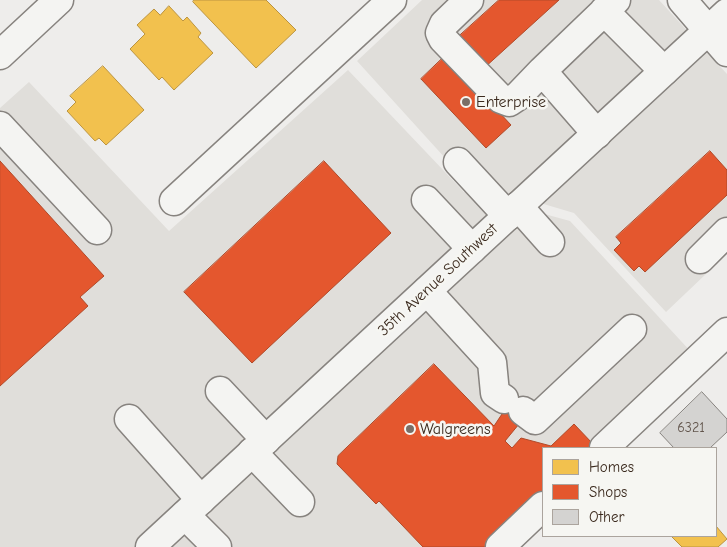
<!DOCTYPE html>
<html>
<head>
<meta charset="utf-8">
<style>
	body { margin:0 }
	#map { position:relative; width:727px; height:547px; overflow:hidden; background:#eeedeb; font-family:"Comic Neue",sans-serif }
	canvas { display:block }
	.legend { position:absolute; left:542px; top:447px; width:175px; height:90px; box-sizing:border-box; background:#f6f6f2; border:1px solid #aba49d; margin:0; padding:6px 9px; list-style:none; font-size:15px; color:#3b2a1e }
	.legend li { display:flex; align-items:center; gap:10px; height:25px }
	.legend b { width:25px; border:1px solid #aba49d }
</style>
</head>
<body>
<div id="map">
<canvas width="727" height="547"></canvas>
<ul class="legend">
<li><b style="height:14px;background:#f2c14e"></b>Homes</li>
<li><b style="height:14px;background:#e4572e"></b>Shops</li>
<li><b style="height:14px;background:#d4d3d1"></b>Other</li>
</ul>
</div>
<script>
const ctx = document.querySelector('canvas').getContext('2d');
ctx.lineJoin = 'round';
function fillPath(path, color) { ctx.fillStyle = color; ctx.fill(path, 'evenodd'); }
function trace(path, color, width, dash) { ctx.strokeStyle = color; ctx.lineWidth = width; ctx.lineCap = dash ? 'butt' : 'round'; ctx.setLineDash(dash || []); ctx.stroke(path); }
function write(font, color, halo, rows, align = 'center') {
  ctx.font = font + ' "Comic Neue",sans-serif'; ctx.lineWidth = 5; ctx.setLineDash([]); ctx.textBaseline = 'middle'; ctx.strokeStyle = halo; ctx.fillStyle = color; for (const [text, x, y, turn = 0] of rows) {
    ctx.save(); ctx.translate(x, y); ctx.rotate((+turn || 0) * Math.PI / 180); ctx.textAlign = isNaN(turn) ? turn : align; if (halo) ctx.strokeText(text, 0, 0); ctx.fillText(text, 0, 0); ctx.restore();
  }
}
fillPath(new Path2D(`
	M 422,0 L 659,0 L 727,74 L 727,254 L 666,312 L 574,213 L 466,181 L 357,61 Z
	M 348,70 L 464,192 L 570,221 L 693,354 L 592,448 L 543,448 L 543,494 L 487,547 L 0,547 L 0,108 L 29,82 L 169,231 Z`), '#e0deda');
const homes = new Path2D(`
	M 194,0 L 266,0 L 296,30 L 256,68 L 193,2 Z
	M 169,6 L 183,21 L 187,17 L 201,33 L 198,37 L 213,53 L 174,90 L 162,77 L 159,80 L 130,49 L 145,34 L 137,25 L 154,9 L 160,15 Z
	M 103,66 L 144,110 L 106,145 L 99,138 L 95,141 L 67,111 L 76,102 L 70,96 Z
	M 716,526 L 727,539 L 718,547 L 682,547 L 671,536 L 716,536 Z`);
fillPath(homes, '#f2c14e');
trace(homes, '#bb9440', 1);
const shops = new Path2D(`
	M 499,0 L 559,0 L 483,69 L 456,39 Z
	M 446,55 L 511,125 L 486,148 L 421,79 Z
	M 710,151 L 727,170 L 727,195 L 645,272 L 639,266 L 634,271 L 614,250 L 621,243 L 616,237 Z
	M 0,161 L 104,276 L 80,297 L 88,306 L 0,386 Z
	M 324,161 L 391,233 L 252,363 L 184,292 Z
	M 434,364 L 494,426 L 506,408 L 524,418 L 505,441 L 512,448 L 521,438 L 551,446 L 574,424 L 593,444 L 588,448 L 543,448 L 543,491 L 485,547 L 423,547 L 379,501 L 376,504 L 337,464 L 338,456 Z`);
fillPath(shops, '#e4572e');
trace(shops, '#b14a29', 1);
const building = new Path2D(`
	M 702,392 L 727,419 L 727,432 L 710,448 L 674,448 L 660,433 Z`);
fillPath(building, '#d4d3d1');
trace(building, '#87837f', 1);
const minor = new Path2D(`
	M 469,0 L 444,24 L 440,33 L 443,39 L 501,99 L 509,102 L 518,96 L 542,71 L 597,134
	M 682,0 L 727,52
	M 604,11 L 664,71
	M 0,55 L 59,0
	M 542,71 L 616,0
	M 0,126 L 97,230
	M 458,162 L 508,216
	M 426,200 L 472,249
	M 174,201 L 392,0
	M 518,206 L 550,242
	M 700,259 L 727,232
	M 427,291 L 492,362 L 495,393 L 504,399
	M 220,391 L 266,440
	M 523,411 L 535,420 L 632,329
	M 129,419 L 201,500
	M 604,448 L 727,332
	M 252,452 L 300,502
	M 185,515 L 217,547
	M 500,547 L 543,506`);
const major = new Path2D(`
	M 150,547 L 727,13`);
trace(minor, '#87837f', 31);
trace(major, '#87837f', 31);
trace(minor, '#f4f4f2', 28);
trace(major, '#f4f4f2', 28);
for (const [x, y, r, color] of [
	[466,102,5,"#7a6e66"],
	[410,429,5,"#7a6e66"]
]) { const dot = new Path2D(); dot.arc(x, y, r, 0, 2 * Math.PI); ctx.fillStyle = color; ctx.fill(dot); trace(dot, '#f6f6f2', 2); }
write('14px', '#61544b', null, [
	["6321",691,428]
]);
write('16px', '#3b2a1e', '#f6f6f2', [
	["Enterprise",476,102],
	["Walgreens",420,429]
], 'left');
write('16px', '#3b2a1e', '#f6f6f2', [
	["35th Avenue Southwest",438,280,-43]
]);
</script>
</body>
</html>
